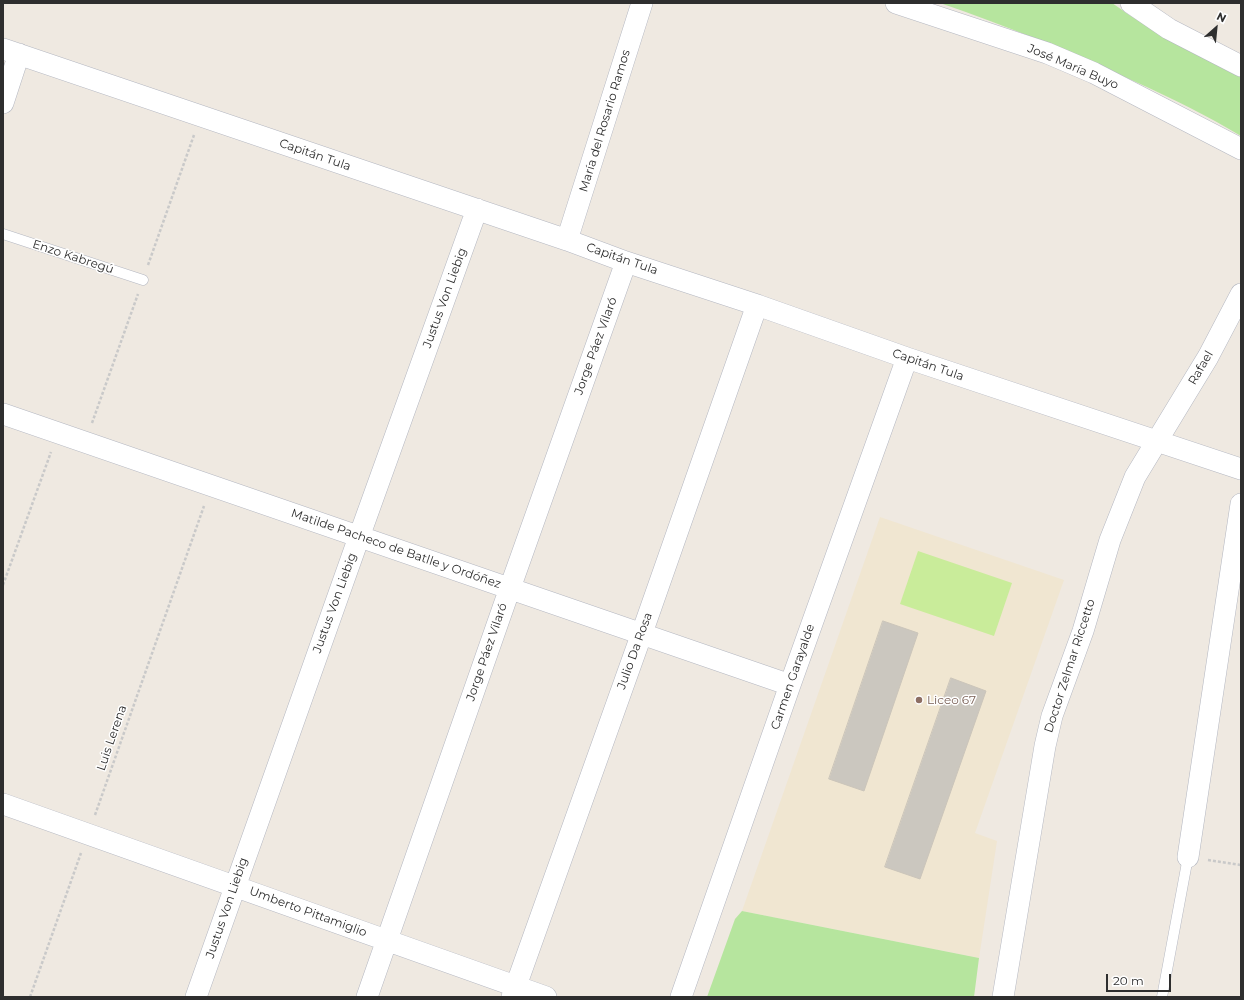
<!DOCTYPE html>
<html>
<head>
<meta charset="utf-8">
<style>
	body { margin:0 }
	#map { position:relative; width:1244px; height:1000px; overflow:hidden; background:#efe9e1; font-family:Montserrat,sans-serif }
	canvas { display:block }
	.frame { position:absolute; inset:0; border:4px solid #2e2e2e; pointer-events:none }
	.north { position:absolute; left:1196px; top:8px; width:40px; height:40px; -webkit-text-stroke:3px #fff; paint-order:stroke; rotate:27deg; font-size:11px; font-weight:700; line-height:16px; text-align:center; color:#2e2e2e }
	.north::after { content:''; display:block; margin:auto; width:14px; height:18px; background:#2e2e2e; clip-path:polygon(50% 0,100% 100%,50% 72%,0 100%) }
	.scale { position:absolute; left:1106px; top:974px; width:65px; height:18px; box-sizing:border-box; border:2px solid #2e2e2e; border-top:0; padding-left:5px; font-size:12px; line-height:14px; white-space:nowrap; color:#2e2e2e; -webkit-text-stroke:3px #fff; paint-order:stroke }
</style>
</head>
<body>
<div id="map">
<canvas width="1244" height="1000"></canvas>
<div class="frame"></div>
<div class="north">N</div>
<div class="scale">20 m</div>
</div>
<script>
const ctx = document.querySelector('canvas').getContext('2d');
ctx.lineJoin = 'round';
function fillPath(path, color) { ctx.fillStyle = color; ctx.fill(path, 'evenodd'); }
function trace(path, color, width, dash) { ctx.strokeStyle = color; ctx.lineWidth = width; ctx.lineCap = dash ? 'butt' : 'round'; ctx.setLineDash(dash || []); ctx.stroke(path); }
function write(font, color, halo, rows, align = 'center') {
  ctx.font = font + ' Montserrat,sans-serif'; ctx.lineWidth = 3; ctx.setLineDash([]); ctx.textBaseline = 'middle'; ctx.strokeStyle = halo; ctx.fillStyle = color; for (const [text, x, y, turn = 0] of rows) {
    ctx.save(); ctx.translate(x, y); ctx.rotate((+turn || 0) * Math.PI / 180); ctx.textAlign = isNaN(turn) ? turn : align; if (halo) ctx.strokeText(text, 0, 0); ctx.fillText(text, 0, 0); ctx.restore();
  }
}
fillPath(new Path2D(`
	M 880,517 L 1064,580 L 975,833 L 997,841 L 979,958 L 742,911 Z`), '#f0e6d1');
fillPath(new Path2D(`
	M 940,3 L 1112,3 C 1152,32 1197,53 1241,75 L 1241,136 C 1208,116 1173,99 1138,83 C 1073,53 1007,26 940,3 Z
	M 742,911 L 979,958 L 974,997 L 707,997 L 735,919 Z`), '#b6e59e');
fillPath(new Path2D(`
	M 918,551 L 1012,583 L 994,636 L 900,604 Z`), '#c9ec9a');
const building = new Path2D(`
	M 883,621 L 918,633 L 864,791 L 829,779 Z
	M 951,678 L 986,691 L 920,879 L 885,867 Z`);
fillPath(building, '#cbc7bf');
trace(building, '#cbc5ba', 1);
const lane = new Path2D(`
	M 3,234 L 143,280
	M 1162,997 L 1188,857`);
const street = new Path2D(`
	M 896,3 L 1047,53 L 1094,73 L 1241,149
	M 1131,3 L 1169,29 L 1241,66
	M 3,49 L 567,240 L 626,262 L 757,305 L 907,358 L 1241,469
	M 3,103 L 19,54
	M 567,240 L 642,3
	M 3,414 L 790,685
	M 3,804 L 546,997
	M 1188,857 L 1241,504
	M 196,997 L 359,537 L 477,209
	M 367,997 L 510,588 L 626,262
	M 512,997 L 642,633 L 757,305
	M 681,997 L 790,685 L 907,358
	M 1003,997 L 1045,746 L 1052,716 L 1083,631 L 1110,540 L 1135,477 L 1208,357 L 1241,294`);
trace(lane, '#b4b7c1', 11);
trace(street, '#b4b7c1', 22);
trace(new Path2D(`
	M 148,265 L 194,135
	M 92,423 L 138,294
	M 3,585 L 51,452
	M 95,815 L 204,506
	M 1208,860 L 1241,865
	M 30,997 L 81,853`), '#c9c9c9', 2.5, [3, 2]);
trace(lane, '#fff', 10);
trace(street, '#fff', 21);
for (const [x, y, r, color] of [
	[919,700,4,"#8d6e63"]
]) { const dot = new Path2D(); dot.arc(x, y, r, 0, 2 * Math.PI); ctx.fillStyle = color; ctx.fill(dot); trace(dot, '#fff', 1.5); }
write('12px', '#2e2e2e', '#fff', [
	["José María Buyo",1073,67,23],
	["María del Rosario Ramos",605,121,-73],
	["Capitán Tula",315,155,19],
	["Enzo Kabregú",73,257,18],
	["Capitán Tula",622,259,19],
	["Justus Von Liebig",445,298,-70],
	["Jorge Páez Vilaró",596,346,-70],
	["Capitán Tula",928,365,19],
	["Rafael",1201,368,-60],
	["Matilde Pacheco de Batlle y Ordóñez",396,549,19],
	["Justus Von Liebig",335,603,-70],
	["Julio Da Rosa",635,651,-70],
	["Jorge Páez Vilaró",487,652,-71],
	["Doctor Zelmar Riccetto",1070,666,-72],
	["Carmen Garayalde",793,677,-71],
	["Luis Lerena",112,738,-71],
	["Justus Von Liebig",227,908,-71],
	["Umberto Pittamiglio",308,912,20]
]);
write('12px', '#785e54', '#fff', [
	["Liceo 67",927,700]
], 'left');
</script>
</body>
</html>
